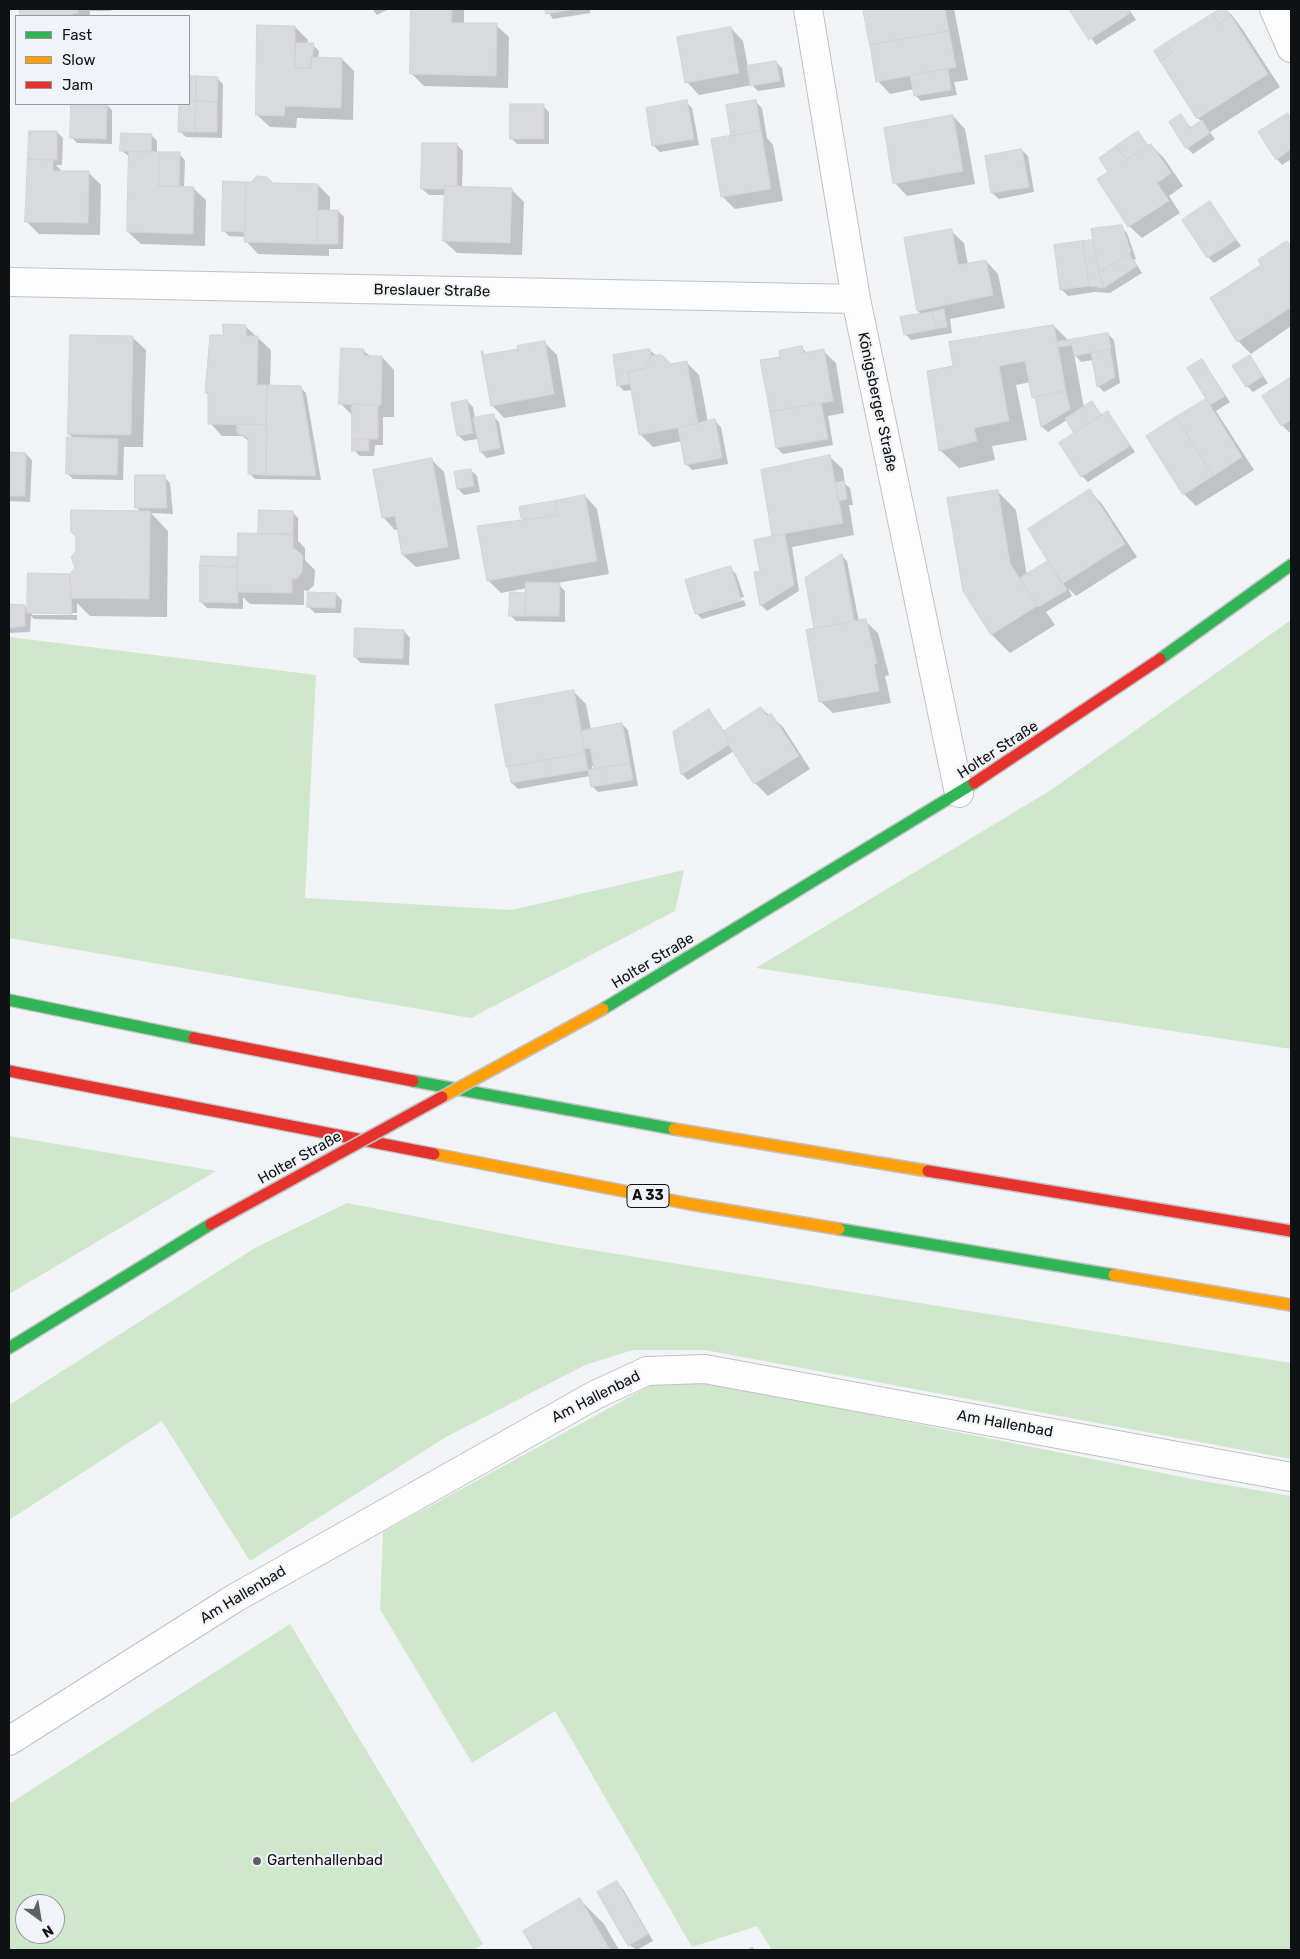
<!DOCTYPE html>
<html>
<head>
<meta charset="utf-8">
<style>
	body { margin:0 }
	#map { position:relative; width:1300px; height:1959px; overflow:hidden; background:#f1f3f6; font-family:Rubik,sans-serif }
	canvas { display:block }
	.frame { position:absolute; inset:0; border:10px solid #101112; pointer-events:none }
	.legend { position:absolute; left:15px; top:15px; width:175px; height:90px; box-sizing:border-box; background:#f0f3f7; border:1px solid #96999b; margin:0; padding:6px 9px; list-style:none; font-size:15px; color:#101112 }
	.legend li { display:flex; align-items:center; gap:10px; height:25px }
	.legend b { width:25px; border:1px solid #96999b }
	.north { position:absolute; left:15px; top:1894px; width:50px; height:50px; box-sizing:border-box; background:#f0f3f7; border:1px solid #96999b; border-radius:50%; rotate:148deg; font-size:14px; font-weight:700; line-height:20px; text-align:center; color:#101112 }
	.north::after { content:''; display:block; margin:auto; width:18px; height:22px; background:#5f6062; clip-path:polygon(50% 0,100% 100%,50% 72%,0 100%) }
</style>
</head>
<body>
<div id="map">
<canvas width="1300" height="1959"></canvas>
<div class="frame"></div>
<ul class="legend">
<li><b style="height:6px;background:#30b455"></b>Fast</li>
<li><b style="height:6px;background:#ff9f0a"></b>Slow</li>
<li><b style="height:6px;background:#e5322d"></b>Jam</li>
</ul>
<div class="north">N</div>
</div>
<script>
const ctx = document.querySelector('canvas').getContext('2d');
ctx.lineJoin = 'round';
function fillPath(path, color) { ctx.fillStyle = color; ctx.fill(path, 'evenodd'); }
function trace(path, color, width, dash) { ctx.strokeStyle = color; ctx.lineWidth = width; ctx.lineCap = dash ? 'butt' : 'round'; ctx.setLineDash(dash || []); ctx.stroke(path); }
function write(font, color, halo, rows, align = 'center') {
  ctx.font = font + ' Rubik,sans-serif'; ctx.lineWidth = 4; ctx.setLineDash([]); ctx.textBaseline = 'middle'; ctx.strokeStyle = halo; ctx.fillStyle = color; for (const [text, x, y, turn = 0] of rows) {
    ctx.save(); ctx.translate(x, y); ctx.rotate((+turn || 0) * Math.PI / 180); ctx.textAlign = isNaN(turn) ? turn : align; if (halo) ctx.strokeText(text, 0, 0); ctx.fillText(text, 0, 0); ctx.restore();
  }
}
fillPath(new Path2D(`
	M 1291,620 L 1291,1049 L 756,968 L 1051,790 Z
	M 9,637 L 316,675 L 305,898 L 512,910 L 684,870 L 675,911 L 471,1018 L 9,938 Z
	M 9,1136 L 216,1171 L 9,1294 Z
	M 347,1203 L 561,1245 L 1291,1363 L 1291,1459 L 705,1350 L 633,1350 L 585,1365 L 446,1437 L 250,1561 L 162,1421 L 9,1520 L 9,1405 L 255,1248 Z
	M 655,1383 L 712,1383 L 1197,1480 L 1291,1496 L 1291,1950 L 772,1950 L 757,1926 L 692,1947 L 555,1711 L 472,1763 L 380,1609 L 383,1532 Z
	M 290,1624 L 483,1944 L 473,1950 L 9,1950 L 9,1804 ZM 25,1904 L 55,1904 L 55,1934 L 25,1934 Z`), '#cfe7cb');
fillPath(new Path2D(`
	M 22,9 L 112,9 L 111,11 L 90,11 L 90,16 L 21,16 Z
	M 372,9 L 389,9 L 377,15 Z
	M 413,9 L 464,9 L 464,24 L 496,25 L 509,37 L 508,88 L 424,86 L 411,73 Z
	M 546,9 L 590,9 L 590,13 L 553,19 Z
	M 872,9 L 954,9 L 968,80 L 954,82 L 957,95 L 921,101 L 915,95 L 914,89 L 890,94 L 878,81 L 865,10 Z
	M 1071,9 L 1129,9 L 1136,20 L 1096,45 Z
	M 1223,9 L 1231,14 L 1243,30 L 1280,87 L 1210,132 L 1215,139 L 1193,154 L 1187,148 L 1181,116 L 1191,128 L 1201,122 L 1155,51 Z
	M 295,27 L 308,40 L 307,45 L 313,45 L 319,51 L 318,58 L 342,59 L 354,71 L 353,120 L 297,118 L 296,128 L 270,127 L 257,115 Z
	M 731,28 L 743,41 L 748,67 L 776,62 L 782,68 L 785,87 L 758,91 L 752,85 L 699,95 L 687,82 Z
	M 189,77 L 217,78 L 223,84 L 222,138 L 186,137 L 180,131 L 180,104 L 189,104 Z
	M 686,102 L 692,108 L 699,145 L 660,152 L 654,146 Z
	M 756,102 L 762,108 L 767,138 L 773,145 L 783,201 L 735,209 L 722,196 L 732,137 Z
	M 72,104 L 106,104 L 112,110 L 112,144 L 77,143 L 71,137 Z
	M 543,106 L 549,112 L 549,144 L 517,144 L 511,138 Z
	M 1287,115 L 1291,119 L 1291,159 L 1282,165 L 1277,159 Z
	M 953,116 L 965,129 L 975,184 L 907,196 L 895,183 Z
	M 30,132 L 57,132 L 63,138 L 62,165 L 56,165 L 63,172 L 89,173 L 101,185 L 100,235 L 39,234 L 26,221 Z
	M 1138,133 L 1149,146 L 1151,145 L 1164,158 L 1183,186 L 1169,196 L 1180,213 L 1142,238 L 1129,226 Z
	M 151,135 L 157,141 L 157,153 L 179,154 L 185,160 L 184,188 L 193,188 L 206,200 L 205,246 L 141,244 L 128,232 L 130,157 L 122,151 Z
	M 457,145 L 463,151 L 462,188 L 511,189 L 524,202 L 522,255 L 457,253 L 444,241 L 446,195 L 429,195 L 422,189 Z
	M 1022,150 L 1028,156 L 1034,192 L 999,199 L 992,193 Z
	M 252,184 L 318,185 L 330,197 L 330,211 L 338,211 L 344,217 L 343,249 L 329,249 L 329,256 L 258,254 L 246,241 L 246,237 L 229,236 L 223,230 Z
	M 1210,203 L 1241,246 L 1214,263 L 1208,257 Z
	M 1121,227 L 1127,233 L 1136,259 L 1134,260 L 1142,273 L 1110,293 L 1095,292 L 1068,296 L 1062,290 L 1055,246 L 1095,241 Z
	M 951,231 L 964,243 L 968,264 L 986,261 L 998,274 L 1005,308 L 950,319 L 952,333 L 911,340 L 905,334 L 922,315 L 918,311 L 905,239 Z
	M 1287,242 L 1291,246 L 1291,326 L 1251,354 L 1238,341 Z
	M 245,326 L 271,350 L 270,386 L 300,387 L 306,393 L 321,480 L 255,479 L 249,473 L 249,441 L 242,436 L 222,436 L 210,423 L 209,396 L 206,392 L 225,336 Z
	M 1054,326 L 1069,341 L 1108,334 L 1114,340 L 1120,383 L 1104,392 L 1098,386 L 1093,360 L 1081,362 L 1074,354 L 1084,408 L 1092,403 L 1103,416 L 1108,413 L 1135,452 L 1088,482 L 1082,476 L 1076,434 L 1067,420 L 1048,432 L 1042,427 L 1037,401 L 1034,397 L 1031,382 L 1016,385 L 1027,440 L 992,446 L 995,460 L 959,468 L 940,450 L 954,367 Z
	M 133,338 L 146,350 L 143,447 L 124,447 L 123,480 L 73,479 L 67,473 L 74,439 L 69,434 Z
	M 544,342 L 557,355 L 566,407 L 504,418 L 492,405 L 520,350 Z
	M 802,348 L 807,353 L 823,351 L 836,363 L 844,413 L 828,416 L 833,445 L 783,454 L 777,448 L 781,358 Z
	M 363,350 L 371,357 L 382,357 L 394,370 L 394,417 L 383,417 L 383,445 L 375,445 L 374,456 L 360,456 L 354,450 L 354,417 L 341,404 Z
	M 649,350 L 670,365 L 686,362 L 699,375 L 708,422 L 715,421 L 721,427 L 728,464 L 692,470 L 686,464 L 682,441 L 653,447 L 640,434 L 632,390 L 624,391 L 618,385 L 614,356 Z
	M 1249,356 L 1268,383 L 1253,392 L 1247,386 Z
	M 1202,360 L 1230,402 L 1216,411 L 1254,470 L 1196,506 L 1184,494 L 1148,436 L 1208,399 Z
	M 1291,378 L 1291,434 L 1282,425 L 1264,396 Z
	M 467,401 L 473,407 L 475,419 L 493,416 L 499,422 L 505,454 L 487,458 L 481,452 L 478,439 L 464,441 L 458,435 Z
	M 9,454 L 26,454 L 32,460 L 30,502 L 9,501 Z
	M 830,457 L 843,469 L 845,484 L 850,488 L 853,505 L 849,505 L 854,535 L 792,547 L 799,591 L 767,611 L 761,605 L 755,573 L 761,572 L 774,537 L 762,471 Z
	M 432,460 L 444,472 L 460,559 L 416,567 L 403,555 L 399,529 L 395,530 L 383,517 Z
	M 471,470 L 477,476 L 480,492 L 464,495 L 458,489 Z
	M 164,477 L 170,483 L 173,514 L 151,513 L 168,531 L 167,617 L 90,616 L 77,603 L 77,613 L 32,612 L 32,615 L 77,615 L 77,620 L 34,619 L 31,616 L 30,632 L 9,633 L 9,606 L 25,606 L 28,610 L 70,575 L 141,512 L 136,507 Z
	M 997,491 L 1016,510 L 1027,576 L 1049,561 L 1090,491 L 1102,504 L 1137,557 L 1076,596 L 1068,588 L 1072,596 L 1046,612 L 1055,625 L 1010,653 L 992,635 Z
	M 585,496 L 597,509 L 609,574 L 557,583 L 565,591 L 565,622 L 516,621 L 510,615 L 527,594 L 527,588 L 501,593 L 488,580 L 525,520 L 522,518 Z
	M 292,512 L 298,518 L 298,541 L 305,548 L 305,560 L 315,570 L 314,585 L 308,591 L 304,590 L 304,605 L 250,604 L 243,597 L 243,609 L 207,608 L 201,602 L 237,558 L 238,560 L 260,535 Z
	M 842,556 L 847,561 L 859,622 L 865,621 L 878,633 L 889,675 L 885,676 L 891,703 L 833,713 L 820,701 L 817,630 Z
	M 730,568 L 736,574 L 744,597 L 698,612 L 698,614 L 744,600 L 746,606 L 702,619 L 696,613 Z
	M 336,594 L 342,600 L 341,613 L 315,613 L 309,607 Z
	M 404,631 L 410,638 L 409,665 L 361,663 L 355,657 Z
	M 574,692 L 586,704 L 591,730 L 622,724 L 628,730 L 638,786 L 598,792 L 592,786 L 590,776 L 518,789 L 512,783 L 510,769 L 507,766 ZM 592,766 L 595,766 L 596,770 L 592,770 Z
	M 761,708 L 783,727 L 810,769 L 768,796 L 755,783 L 734,751 L 688,780 L 682,774 L 709,711 L 725,732 Z
	M 617,1883 L 623,1889 L 653,1941 L 637,1950 L 629,1945 L 599,1893 Z
	M 580,1900 L 604,1924 L 619,1950 L 612,1950 L 609,1948 L 609,1950 L 535,1950 L 525,1932 Z
	M 752,1947 L 756,1950 L 747,1950 Z`), '#0003');
const building = new Path2D(`
	M 20,9 L 78,9 L 78,13 L 73,13 L 73,16 L 20,16 Z
	M 411,9 L 452,9 L 451,23 L 497,23 L 496,76 L 410,74 Z
	M 545,9 L 575,9 L 546,14 Z
	M 863,9 L 945,9 L 949,31 L 870,45 Z
	M 1069,9 L 1128,9 L 1130,13 L 1089,40 Z
	M 1221,9 L 1226,9 L 1231,16 L 1219,24 L 1212,14 Z
	M 1212,14 L 1219,24 L 1231,16 L 1268,74 L 1197,119 L 1160,61 L 1172,53 L 1166,43 Z
	M 257,25 L 295,26 L 295,68 L 311,68 L 311,57 L 342,58 L 341,108 L 285,106 L 284,116 L 256,115 Z
	M 731,27 L 739,73 L 685,83 L 677,37 Z
	M 949,31 L 956,67 L 876,82 L 870,45 Z
	M 296,43 L 314,43 L 311,68 L 295,68 Z
	M 1166,43 L 1172,53 L 1160,61 L 1154,51 Z
	M 776,61 L 780,81 L 750,86 L 747,66 Z
	M 948,69 L 951,90 L 914,96 L 910,76 Z
	M 189,76 L 196,76 L 196,101 L 189,101 Z
	M 196,76 L 218,77 L 217,102 L 196,101 Z
	M 687,100 L 694,139 L 652,146 L 646,108 Z
	M 756,100 L 761,131 L 731,136 L 726,105 Z
	M 189,101 L 196,101 L 195,132 L 178,132 L 179,104 L 189,104 Z
	M 196,101 L 217,102 L 217,132 L 195,132 Z
	M 71,104 L 107,104 L 106,139 L 70,138 Z
	M 510,104 L 544,104 L 544,139 L 510,139 Z
	M 1288,113 L 1291,119 L 1291,149 L 1276,160 L 1258,132 Z
	M 1181,114 L 1190,128 L 1202,120 L 1210,133 L 1186,149 L 1169,122 Z
	M 953,115 L 963,171 L 893,184 L 884,128 Z
	M 29,131 L 57,131 L 57,160 L 28,159 Z
	M 761,131 L 771,189 L 721,197 L 711,139 Z
	M 1138,131 L 1148,146 L 1126,160 L 1116,146 Z
	M 121,133 L 152,134 L 151,152 L 120,151 Z
	M 422,143 L 457,143 L 457,186 L 445,186 L 444,189 L 421,189 Z
	M 1151,144 L 1171,173 L 1157,183 L 1169,201 L 1128,227 L 1097,179 L 1108,172 L 1099,158 L 1116,146 L 1126,160 Z
	M 1022,149 L 1029,187 L 991,193 L 985,156 Z
	M 129,151 L 159,152 L 159,186 L 194,187 L 193,234 L 127,232 Z
	M 159,152 L 180,152 L 179,186 L 159,186 Z
	M 28,159 L 53,160 L 53,171 L 89,171 L 88,223 L 25,222 Z
	M 257,176 L 267,177 L 273,183 L 318,184 L 317,244 L 244,242 L 246,182 L 251,182 Z
	M 223,181 L 246,182 L 245,232 L 222,231 Z
	M 445,186 L 512,188 L 510,243 L 443,241 Z
	M 1210,201 L 1236,240 L 1207,258 L 1182,220 Z
	M 318,210 L 338,210 L 338,244 L 317,244 Z
	M 1122,225 L 1131,252 L 1099,273 L 1091,229 Z
	M 952,229 L 958,265 L 986,260 L 993,295 L 917,311 L 904,238 Z
	M 1093,240 L 1099,273 L 1104,288 L 1089,286 L 1083,241 Z
	M 1083,241 L 1089,286 L 1060,290 L 1054,245 Z
	M 1287,241 L 1291,246 L 1290,308 L 1237,342 L 1210,298 L 1261,265 L 1258,260 Z
	M 1129,254 L 1137,266 L 1104,288 L 1099,273 Z
	M 944,309 L 947,327 L 936,329 L 932,312 Z
	M 932,312 L 936,329 L 904,335 L 900,317 Z
	M 223,324 L 246,325 L 246,336 L 258,336 L 257,385 L 267,385 L 266,425 L 208,424 L 208,393 L 205,393 L 210,335 L 223,335 Z
	M 1054,325 L 1066,391 L 1032,398 L 1025,361 L 999,366 L 1009,421 L 974,428 L 977,441 L 939,451 L 927,371 L 953,366 L 949,342 Z
	M 1108,333 L 1111,349 L 1074,356 L 1072,345 L 1058,347 L 1057,342 Z
	M 70,335 L 133,336 L 131,435 L 68,434 Z
	M 545,341 L 554,394 L 491,406 L 481,351 L 483,351 L 483,355 L 518,349 L 517,346 Z
	M 802,346 L 804,353 L 824,349 L 833,401 L 770,412 L 760,360 L 780,357 L 779,351 Z
	M 341,348 L 364,349 L 364,356 L 382,356 L 381,405 L 339,404 Z
	M 650,349 L 651,356 L 645,368 L 628,372 L 630,384 L 617,386 L 613,355 Z
	M 1110,349 L 1115,377 L 1097,387 L 1091,353 Z
	M 662,355 L 671,364 L 687,361 L 698,424 L 639,435 L 628,372 L 645,368 L 651,356 Z
	M 1250,355 L 1263,376 L 1246,387 L 1232,366 Z
	M 1202,359 L 1225,396 L 1210,405 L 1187,368 Z
	M 1291,377 L 1291,420 L 1281,426 L 1262,396 Z
	M 267,385 L 301,386 L 316,476 L 266,475 Z
	M 1066,391 L 1070,409 L 1041,427 L 1035,397 Z
	M 1206,399 L 1242,457 L 1213,476 L 1176,417 Z
	M 467,400 L 473,433 L 457,436 L 451,403 Z
	M 1092,401 L 1101,415 L 1074,433 L 1065,419 Z
	M 821,403 L 828,439 L 776,448 L 770,412 Z
	M 352,404 L 378,405 L 378,439 L 352,439 Z
	M 1108,411 L 1130,446 L 1081,477 L 1059,443 Z
	M 494,414 L 500,448 L 480,452 L 473,418 Z
	M 1176,417 L 1213,476 L 1183,495 L 1146,436 Z
	M 715,419 L 722,458 L 685,465 L 678,428 Z
	M 237,424 L 267,425 L 266,475 L 248,474 L 248,438 L 237,433 Z
	M 67,437 L 118,439 L 117,475 L 66,474 Z
	M 352,439 L 369,439 L 369,451 L 352,451 Z
	M 9,452 L 26,453 L 25,496 L 9,496 Z
	M 830,455 L 843,523 L 772,536 L 761,470 Z
	M 432,458 L 448,547 L 402,555 L 395,516 L 382,518 L 373,470 Z
	M 471,469 L 474,486 L 457,489 L 454,472 Z
	M 135,475 L 165,475 L 167,508 L 135,508 Z
	M 844,481 L 847,499 L 838,501 L 835,483 Z
	M 1090,489 L 1125,544 L 1062,584 L 1028,529 Z
	M 998,490 L 1010,563 L 1037,606 L 991,635 L 963,591 L 947,498 Z
	M 585,495 L 597,561 L 487,581 L 477,526 L 558,515 L 555,501 Z
	M 555,501 L 558,515 L 525,520 L 525,518 L 521,518 L 519,507 Z
	M 71,510 L 150,511 L 149,599 L 70,598 L 70,574 L 75,567 L 71,557 L 76,551 L 76,537 L 71,532 Z
	M 259,510 L 293,511 L 293,535 L 258,534 Z
	M 238,533 L 293,534 L 293,549 L 296,549 L 303,556 L 302,572 L 296,579 L 292,578 L 292,593 L 237,592 Z
	M 785,534 L 794,585 L 760,606 L 754,572 L 760,571 L 754,540 Z
	M 842,554 L 854,621 L 814,629 L 805,578 Z
	M 201,556 L 237,557 L 237,567 L 200,566 Z
	M 1048,561 L 1067,590 L 1038,607 L 1020,578 Z
	M 200,566 L 237,567 L 238,603 L 200,602 Z
	M 731,566 L 741,600 L 695,614 L 685,580 Z
	M 28,573 L 70,574 L 72,614 L 27,613 Z
	M 526,582 L 560,583 L 559,616 L 525,616 Z
	M 308,592 L 336,593 L 335,608 L 307,607 Z
	M 510,592 L 526,593 L 525,616 L 509,616 Z
	M 9,604 L 25,605 L 25,626 L 9,628 Z
	M 866,619 L 877,663 L 874,664 L 879,691 L 819,702 L 806,630 Z
	M 355,628 L 404,630 L 403,659 L 354,657 Z
	M 574,690 L 585,753 L 506,767 L 495,705 Z
	M 761,707 L 767,716 L 771,713 L 799,756 L 754,784 L 726,741 L 729,740 L 724,731 Z
	M 709,709 L 729,740 L 726,741 L 729,745 L 681,775 L 673,732 Z
	M 622,723 L 630,763 L 594,769 L 590,748 L 584,749 L 581,731 Z
	M 585,753 L 588,770 L 511,783 L 508,767 Z
	M 630,763 L 633,780 L 591,787 L 588,770 Z
	M 617,1881 L 648,1934 L 628,1946 L 597,1892 Z
	M 580,1898 L 610,1950 L 534,1950 L 523,1931 Z`);
fillPath(building, '#d9dadc');
trace(building, '#d2d3d5', 1);
const street = new Path2D(`
	M 808,9 L 856,299 L 959,793
	M 1274,9 L 1291,48
	M 9,282 L 856,299
	M 9,1741 L 235,1598 L 595,1395 L 647,1371 L 705,1369 L 1291,1477`);
const fast = new Path2D(`
	M 1160,659 L 1291,565
	M 9,1000 L 194,1038
	M 603,1009 L 974,783
	M 413,1081 L 674,1129
	M 839,1229 L 1114,1275
	M 9,1348 L 211,1224`);
const slow = new Path2D(`
	M 674,1129 L 928,1171
	M 434,1154 L 690,1204 L 839,1229
	M 1114,1275 L 1291,1305`);
const jam = new Path2D(`
	M 974,783 L 1160,659
	M 194,1038 L 413,1081
	M 9,1071 L 434,1154
	M 928,1171 L 1291,1231`);
trace(street, '#c0c2c4', 30);
trace(fast, '#c0c2c4', 14);
trace(slow, '#c0c2c4', 14);
trace(jam, '#c0c2c4', 14);
trace(street, '#fdfdfe', 28);
trace(fast, '#30b455', 11);
trace(slow, '#ff9f0a', 11);
trace(jam, '#e5322d', 11);
const slowBridge = new Path2D(`
	M 442,1097 L 603,1009`);
const jamBridge = new Path2D(`
	M 211,1224 L 442,1097`);
trace(slowBridge, '#c0c2c4', 14, []);
trace(jamBridge, '#c0c2c4', 14, []);
trace(slowBridge, '#ff9f0a', 11);
trace(jamBridge, '#e5322d', 11);
for (const [x, y, r, color] of [
	[257,1861,5,"#5f6062"]
]) { const dot = new Path2D(); dot.arc(x, y, r, 0, 2 * Math.PI); ctx.fillStyle = color; ctx.fill(dot); trace(dot, '#f0f3f7', 2); }
for (const [x, y, w] of [
	[648,1196,42]
]) { const box = new Path2D(); box.roundRect(x - w / 2, y - 11.5, w, 23, 4); ctx.fillStyle = '#f0f3f7'; ctx.fill(box); trace(box, '#101112', 1); }
write('bold 14px', '#101112', null, [
	["A 33",648,1196]
]);
write('15px', '#101112', '#f0f3f7', [
	["Breslauer Straße",432,291,1],
	["Königsberger Straße",877,402,78],
	["Holter Straße",998,750,-33],
	["Holter Straße",653,961,-31],
	["Holter Straße",300,1158,-29],
	["Am Hallenbad",596,1397,-27],
	["Am Hallenbad",1005,1424,10],
	["Am Hallenbad",243,1595,-31]
]);
write('15px', '#101112', '#f0f3f7', [
	["Gartenhallenbad",267,1861]
], 'left');
</script>
</body>
</html>
